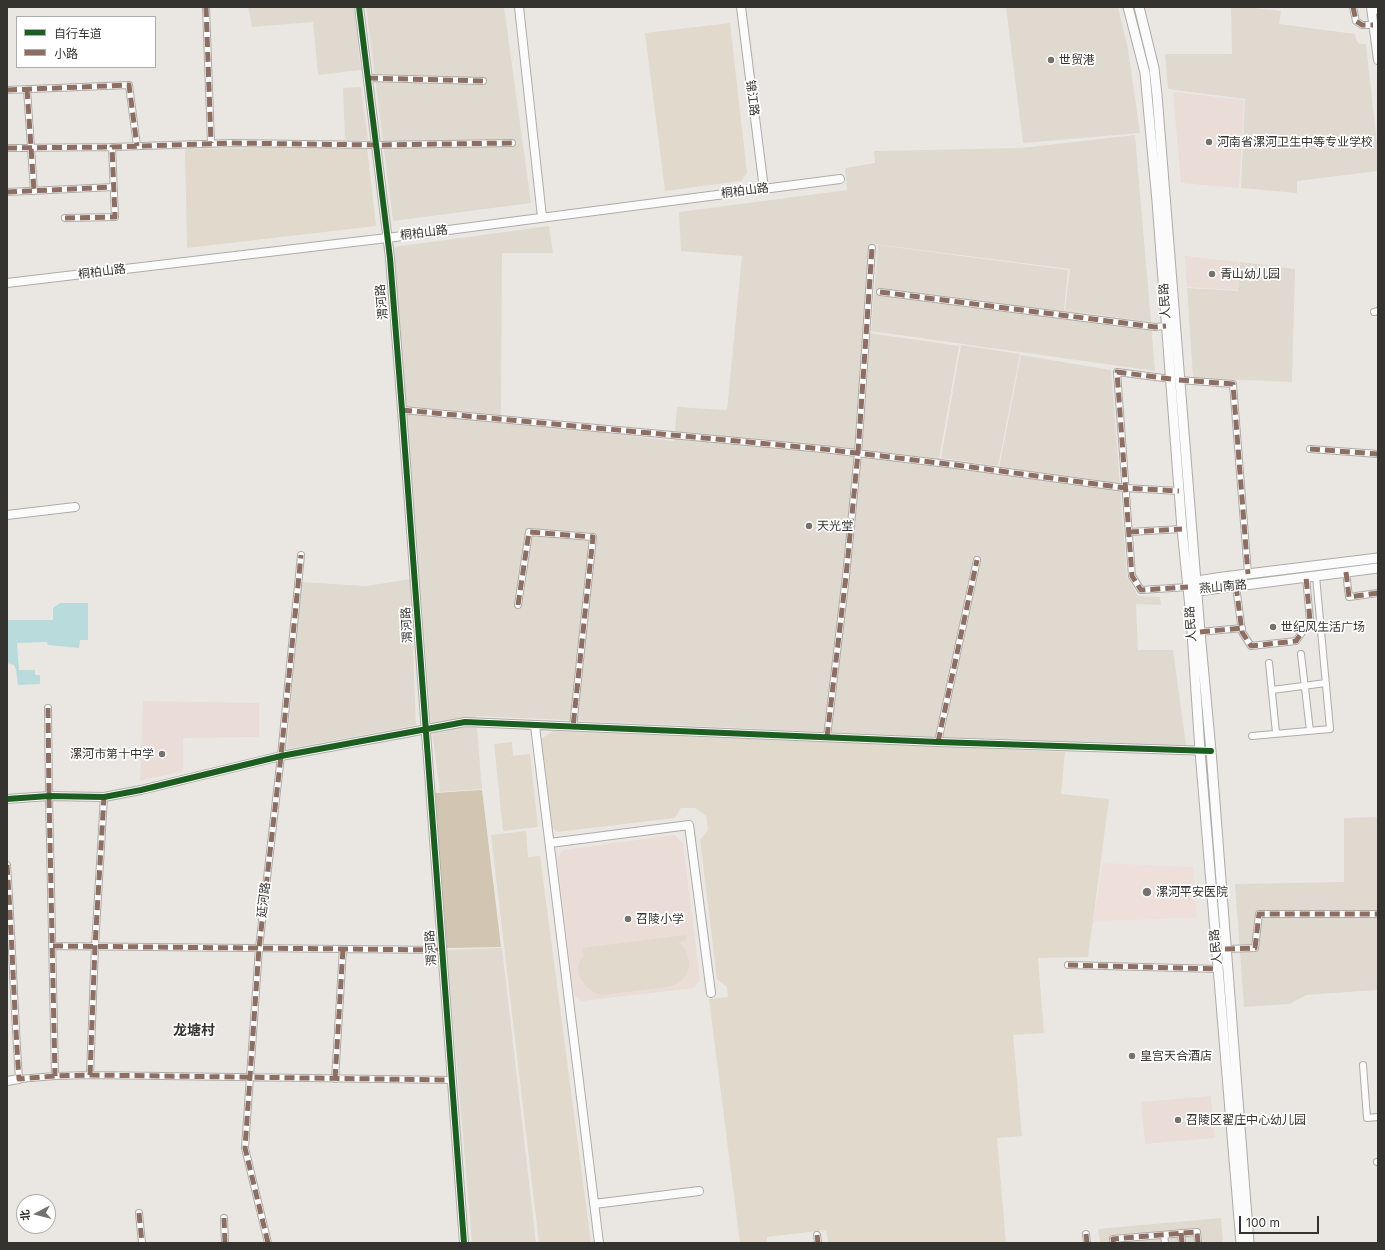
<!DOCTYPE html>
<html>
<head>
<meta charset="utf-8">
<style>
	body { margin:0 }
	#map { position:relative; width:1385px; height:1250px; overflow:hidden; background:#eae7e3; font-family:Inter,"Noto Sans SC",sans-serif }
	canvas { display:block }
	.frame { position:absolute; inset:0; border:8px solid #353330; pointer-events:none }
	.legend { position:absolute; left:16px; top:16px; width:140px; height:52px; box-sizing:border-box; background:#fff; border:1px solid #aeadac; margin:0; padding:5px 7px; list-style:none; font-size:12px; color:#353330 }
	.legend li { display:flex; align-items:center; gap:8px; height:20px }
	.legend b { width:20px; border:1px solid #aeadac }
	.north { position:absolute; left:16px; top:1194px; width:40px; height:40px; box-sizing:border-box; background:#fff; border:1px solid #aeadac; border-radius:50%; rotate:263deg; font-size:11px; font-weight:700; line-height:16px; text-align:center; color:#353330 }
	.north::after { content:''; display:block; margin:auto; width:14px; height:18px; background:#74726f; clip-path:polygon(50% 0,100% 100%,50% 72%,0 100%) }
	.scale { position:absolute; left:1239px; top:1216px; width:80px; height:18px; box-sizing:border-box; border:2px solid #353330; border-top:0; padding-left:5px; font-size:12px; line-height:14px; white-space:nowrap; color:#353330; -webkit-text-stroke:3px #fff; paint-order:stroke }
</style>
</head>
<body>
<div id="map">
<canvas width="1385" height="1250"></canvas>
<div class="frame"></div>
<ul class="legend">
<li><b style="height:5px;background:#1b5e20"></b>自行车道</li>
<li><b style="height:5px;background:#8d6e63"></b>小路</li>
</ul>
<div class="north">北</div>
<div class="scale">100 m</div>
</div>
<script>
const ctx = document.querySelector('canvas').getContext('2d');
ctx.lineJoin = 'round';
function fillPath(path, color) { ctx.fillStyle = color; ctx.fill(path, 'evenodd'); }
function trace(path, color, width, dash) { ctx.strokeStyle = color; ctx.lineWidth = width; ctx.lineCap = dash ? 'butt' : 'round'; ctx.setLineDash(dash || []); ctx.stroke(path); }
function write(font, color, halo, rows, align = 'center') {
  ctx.font = font + ' Inter,"Noto Sans SC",sans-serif'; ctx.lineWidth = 3.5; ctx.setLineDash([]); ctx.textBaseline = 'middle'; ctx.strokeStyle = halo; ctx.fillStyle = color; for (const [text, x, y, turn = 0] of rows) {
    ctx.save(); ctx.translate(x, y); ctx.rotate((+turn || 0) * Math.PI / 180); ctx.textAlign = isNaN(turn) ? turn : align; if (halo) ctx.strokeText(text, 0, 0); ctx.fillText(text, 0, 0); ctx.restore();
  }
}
fillPath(new Path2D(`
	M 248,7 L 354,7 L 361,70 L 318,75 L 313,22 L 252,27 Z
	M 366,7 L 504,7 L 531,203 L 393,221 Z
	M 1006,7 L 1118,7 L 1128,49 L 1140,133 L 1023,143 Z
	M 1231,7 L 1246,7 L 1281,11 L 1279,24 L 1355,34 L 1356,39 L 1359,44 L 1366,44 L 1378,153 L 1378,171 L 1297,181 L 1297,193 L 1241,188 L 1245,99 L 1168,89 L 1165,54 L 1232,54 Z
	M 361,87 L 368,140 L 345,140 L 343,88 Z
	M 1135,135 L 1151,322 L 1065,310 L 1070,269 L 873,244 L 868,333 L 959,346 L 938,465 L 998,473 L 1021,355 L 1111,370 L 1127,576 L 1138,596 L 1160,597 L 1161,605 L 1136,604 L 1138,650 L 1173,650 L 1186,745 L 937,737 L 476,716 L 482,789 L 440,792 L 431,723 L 394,247 L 549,226 L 553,253 L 502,253 L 501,420 L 674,441 L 677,407 L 727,410 L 742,256 L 681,251 L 679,212 L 847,190 L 845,168 L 875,163 L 874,151 L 1021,148 Z
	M 878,245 L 1068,270 L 1064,310 L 1151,323 L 1155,371 L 871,331 Z
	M 1240,262 L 1295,269 L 1292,382 L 1193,378 L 1187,288 L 1238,291 Z
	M 961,345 L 1020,354 L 998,466 L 941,458 Z
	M 410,579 L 416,725 L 287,749 L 301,582 L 367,586 Z
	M 1378,817 L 1378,990 L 1306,995 L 1290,1004 L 1244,1007 L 1235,884 L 1344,882 L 1344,818 Z
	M 502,948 L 536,1243 L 472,1243 L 447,950 Z
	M 1221,1218 L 1223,1243 L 1100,1243 L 1098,1229 Z`), '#e0d9cf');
fillPath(new Path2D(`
	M 1173,92 L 1244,100 L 1239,188 L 1181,183 Z
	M 1185,256 L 1239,262 L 1238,290 L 1187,287 Z
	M 143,701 L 259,703 L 259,737 L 183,738 L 183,771 L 140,781 Z
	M 674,835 L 683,843 L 700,980 L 694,988 L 582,1001 L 574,995 L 557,858 L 563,850 Z
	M 1211,1096 L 1215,1138 L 1145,1144 L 1141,1102 Z`), '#eadcd6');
fillPath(new Path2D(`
	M 1103,863 L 1193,867 L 1197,918 L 1093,921 Z`), '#efdfda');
fillPath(new Path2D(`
	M 730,23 L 747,173 L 741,181 L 665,191 L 645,33 Z
	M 367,147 L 376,226 L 187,248 L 185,149 Z
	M 553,731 L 1065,752 L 1061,794 L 1109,799 L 1088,957 L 1038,958 L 1044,1033 L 1013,1035 L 1022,1136 L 997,1138 L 1006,1243 L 828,1243 L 826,1230 L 767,1237 L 767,1243 L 740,1243 L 709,999 L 728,997 L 727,987 L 717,979 L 700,840 L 708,830 L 706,816 L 695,808 L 681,808 L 675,818 L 557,832 L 553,828 L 541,739 Z
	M 512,742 L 513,755 L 509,756 L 530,754 L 538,827 L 503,831 L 494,744 Z
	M 526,831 L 528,857 L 540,856 L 591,1243 L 539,1243 L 491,835 Z
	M 686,935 L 686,941 L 679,942 C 693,958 694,977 672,986 L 603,995 C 585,992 569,970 585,954 L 583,954 L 582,948 Z`), '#e1d9cb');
fillPath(new Path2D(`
	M 482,790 L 501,947 L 447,948 L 435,793 Z`), '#d2c5b2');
fillPath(new Path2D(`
	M 60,603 L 88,603 L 88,640 L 80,640 L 79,648 L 48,645 L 47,642 L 17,643 L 19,670 L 35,670 L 35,675 L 40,675 L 40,684 L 18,685 L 16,670 L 14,665 L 7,663 L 7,620 L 53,620 L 53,608 Z`), '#badbdc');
const minor = new Path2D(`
	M 206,7 L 211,143
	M 1353,7 L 1356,21 L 1362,25 L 1373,25
	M 368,78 L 483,81
	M 27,89 L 34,191
	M 7,90 L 129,85 L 137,146
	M 7,148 L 112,147
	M 7,192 L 114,187
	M 65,218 L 115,217 L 112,147 L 231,143 L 376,145 L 512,143
	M 880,292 L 1155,327 L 1166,326
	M 1374,312 L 1378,311
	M 1171,379 L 1117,372 L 1132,576 L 1141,590 L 1188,587
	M 1179,380 L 1233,384 L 1248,574
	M 402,410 L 823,449 L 956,465 L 1125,488 L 1179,491
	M 1310,449 L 1378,454
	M 1129,532 L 1182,529
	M 1346,572 L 1349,597 L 1378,593
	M 1236,586 L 1242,632 L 1251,646 L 1296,641 L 1310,621 L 1306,577
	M 518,605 L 529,532 L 593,537 L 573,727
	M 1200,632 L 1242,628
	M 1301,654 L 1310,731
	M 1269,663 L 1276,733
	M 1272,690 L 1326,683
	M 48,708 L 49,796 L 55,1076
	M 1252,736 L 1330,729 L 1316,576
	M 827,737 L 846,576 L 858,453 L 872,248
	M 938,742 L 977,560
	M 7,865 C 12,936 14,1008 19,1079 L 55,1076 L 90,1075 L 452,1080
	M 53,946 L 443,950
	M 1225,949 L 1255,948 L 1259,914 L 1378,914
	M 1068,965 L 1218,969
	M 1363,1065 L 1367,1118 L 1378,1117
	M 90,1075 L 95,946 L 104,797
	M 335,1079 L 343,949
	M 1377,1162 L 1378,1162
	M 139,1213 L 142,1243
	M 224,1218 L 225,1243
	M 1181,1233 L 1182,1243
	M 1086,1234 L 1087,1243
	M 817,1235 L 818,1243
	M 1164,1235 L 1165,1243
	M 268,1243 L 245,1148 L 259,948 L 281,756 L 301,555
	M 1114,1243 L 1113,1239 L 1197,1232 L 1198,1243`);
const tertiary = new Path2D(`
	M 359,7 L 390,258 L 402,410 L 464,1243
	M 519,7 L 542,217
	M 741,7 L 764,189
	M 1371,7 L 1378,60
	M 1378,7 L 1378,10
	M 7,283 L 387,238 L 840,179
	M 7,515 L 75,507
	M 535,726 L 599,1243
	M 7,799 L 49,796 L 104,797 L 141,790 L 281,756 L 465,722 L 938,742 L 1211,751
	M 550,843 L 689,825 L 711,993
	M 7,1081 L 19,1079
	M 594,1204 L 699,1191`);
const secondary = new Path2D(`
	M 1128,7 L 1145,73 L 1157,201 L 1182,529 L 1191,617 L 1200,751 L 1241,1243
	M 1139,7 L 1154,68 L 1157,95 L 1200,632 L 1211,751 L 1249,1243
	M 1193,584 L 1197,581 L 1223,577 L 1378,558
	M 1193,589 L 1198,591 L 1378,568`);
trace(minor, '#aeaca9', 8);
trace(tertiary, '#aeaca9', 10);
trace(secondary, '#aeaca9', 11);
trace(minor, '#fcfbfb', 6);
trace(tertiary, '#fcfbfb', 8);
trace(secondary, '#fcfbfb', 9);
trace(new Path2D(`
	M 206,7 L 211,143
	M 1353,7 L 1356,21 L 1362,25 L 1373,25
	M 368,78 L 483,81
	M 27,89 L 34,191
	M 7,90 L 129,85 L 137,146
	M 7,148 L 112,147
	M 7,192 L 114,187
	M 65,218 L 115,217 L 112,147 L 231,143 L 376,145 L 512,143
	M 880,292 L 1155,327 L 1166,326
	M 1171,379 L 1117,372 L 1132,576 L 1141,590 L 1188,587
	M 1179,380 L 1233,384 L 1248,574
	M 402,410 L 823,449 L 956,465 L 1125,488 L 1179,491
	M 1310,449 L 1378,454
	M 1129,532 L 1182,529
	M 1346,572 L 1349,597 L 1378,593
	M 1236,586 L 1242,632 L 1251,646 L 1296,641 L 1310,621 L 1306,577
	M 518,605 L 529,532 L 593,537 L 573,727
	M 1200,632 L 1242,628
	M 48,708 L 49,796 L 55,1076
	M 827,737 L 846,576 L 858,453 L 872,248
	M 938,742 L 977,560
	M 7,865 C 12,936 14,1008 19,1079 L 55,1076 L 90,1075 L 452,1080
	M 53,946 L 443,950
	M 1225,949 L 1255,948 L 1259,914 L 1378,914
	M 1068,965 L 1218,969
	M 90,1075 L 95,946 L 104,797
	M 335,1079 L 343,949
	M 139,1213 L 142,1243
	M 224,1218 L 225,1243
	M 1181,1233 L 1182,1243
	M 1086,1234 L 1087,1243
	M 817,1235 L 818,1243
	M 268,1243 L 245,1148 L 259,948 L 281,756 L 301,555
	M 1114,1243 L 1113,1239 L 1197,1232 L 1198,1243`), '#8d6e63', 5, [10, 5]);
trace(new Path2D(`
	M 359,7 L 390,258 L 402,410 L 464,1243
	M 7,799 L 49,796 L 104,797 L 141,790 L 281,756 L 465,722 L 938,742 L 1211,751`), '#1b5e20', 6);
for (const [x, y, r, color] of [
	[1051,60,4,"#74726f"],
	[1209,142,4,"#74726f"],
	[1212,274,4,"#74726f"],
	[809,526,4,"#74726f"],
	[1273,627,4,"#74726f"],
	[162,754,4,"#74726f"],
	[1147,892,5,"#74726f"],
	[628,919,4,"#74726f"],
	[1132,1056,4,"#74726f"],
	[1178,1120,4,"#74726f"]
]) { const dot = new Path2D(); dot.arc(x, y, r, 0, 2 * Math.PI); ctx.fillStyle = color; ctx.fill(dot); trace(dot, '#fff', 1.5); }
write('12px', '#353330', '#fff', [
	["世贸港",1059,60],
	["河南省漯河卫生中等专业学校",1217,142],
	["青山幼儿园",1220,274],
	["天光堂",817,526],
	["世纪风生活广场",1281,627],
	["漯河市第十中学",154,754,"right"],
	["漯河平安医院",1156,892],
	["召陵小学",636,919],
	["皇宫天合酒店",1140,1056],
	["召陵区翟庄中心幼儿园",1186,1120]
], 'left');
write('12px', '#353330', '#fff', [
	["锦江路",752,98,83],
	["桐柏山路",745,191,-7],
	["桐柏山路",424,233,-7],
	["桐柏山路",102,272,-7],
	["人民路",1165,301,-94],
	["渭河路",382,302,-95],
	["燕山南路",1223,587,-5],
	["人民路",1191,624,-94],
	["渭河路",407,625,-94],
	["延河路",264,900,-83],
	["人民路",1216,947,-95],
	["渭河路",431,948,-94]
]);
write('bold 14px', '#353330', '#fff', [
	["龙塘村",194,1031]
]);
</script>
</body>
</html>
